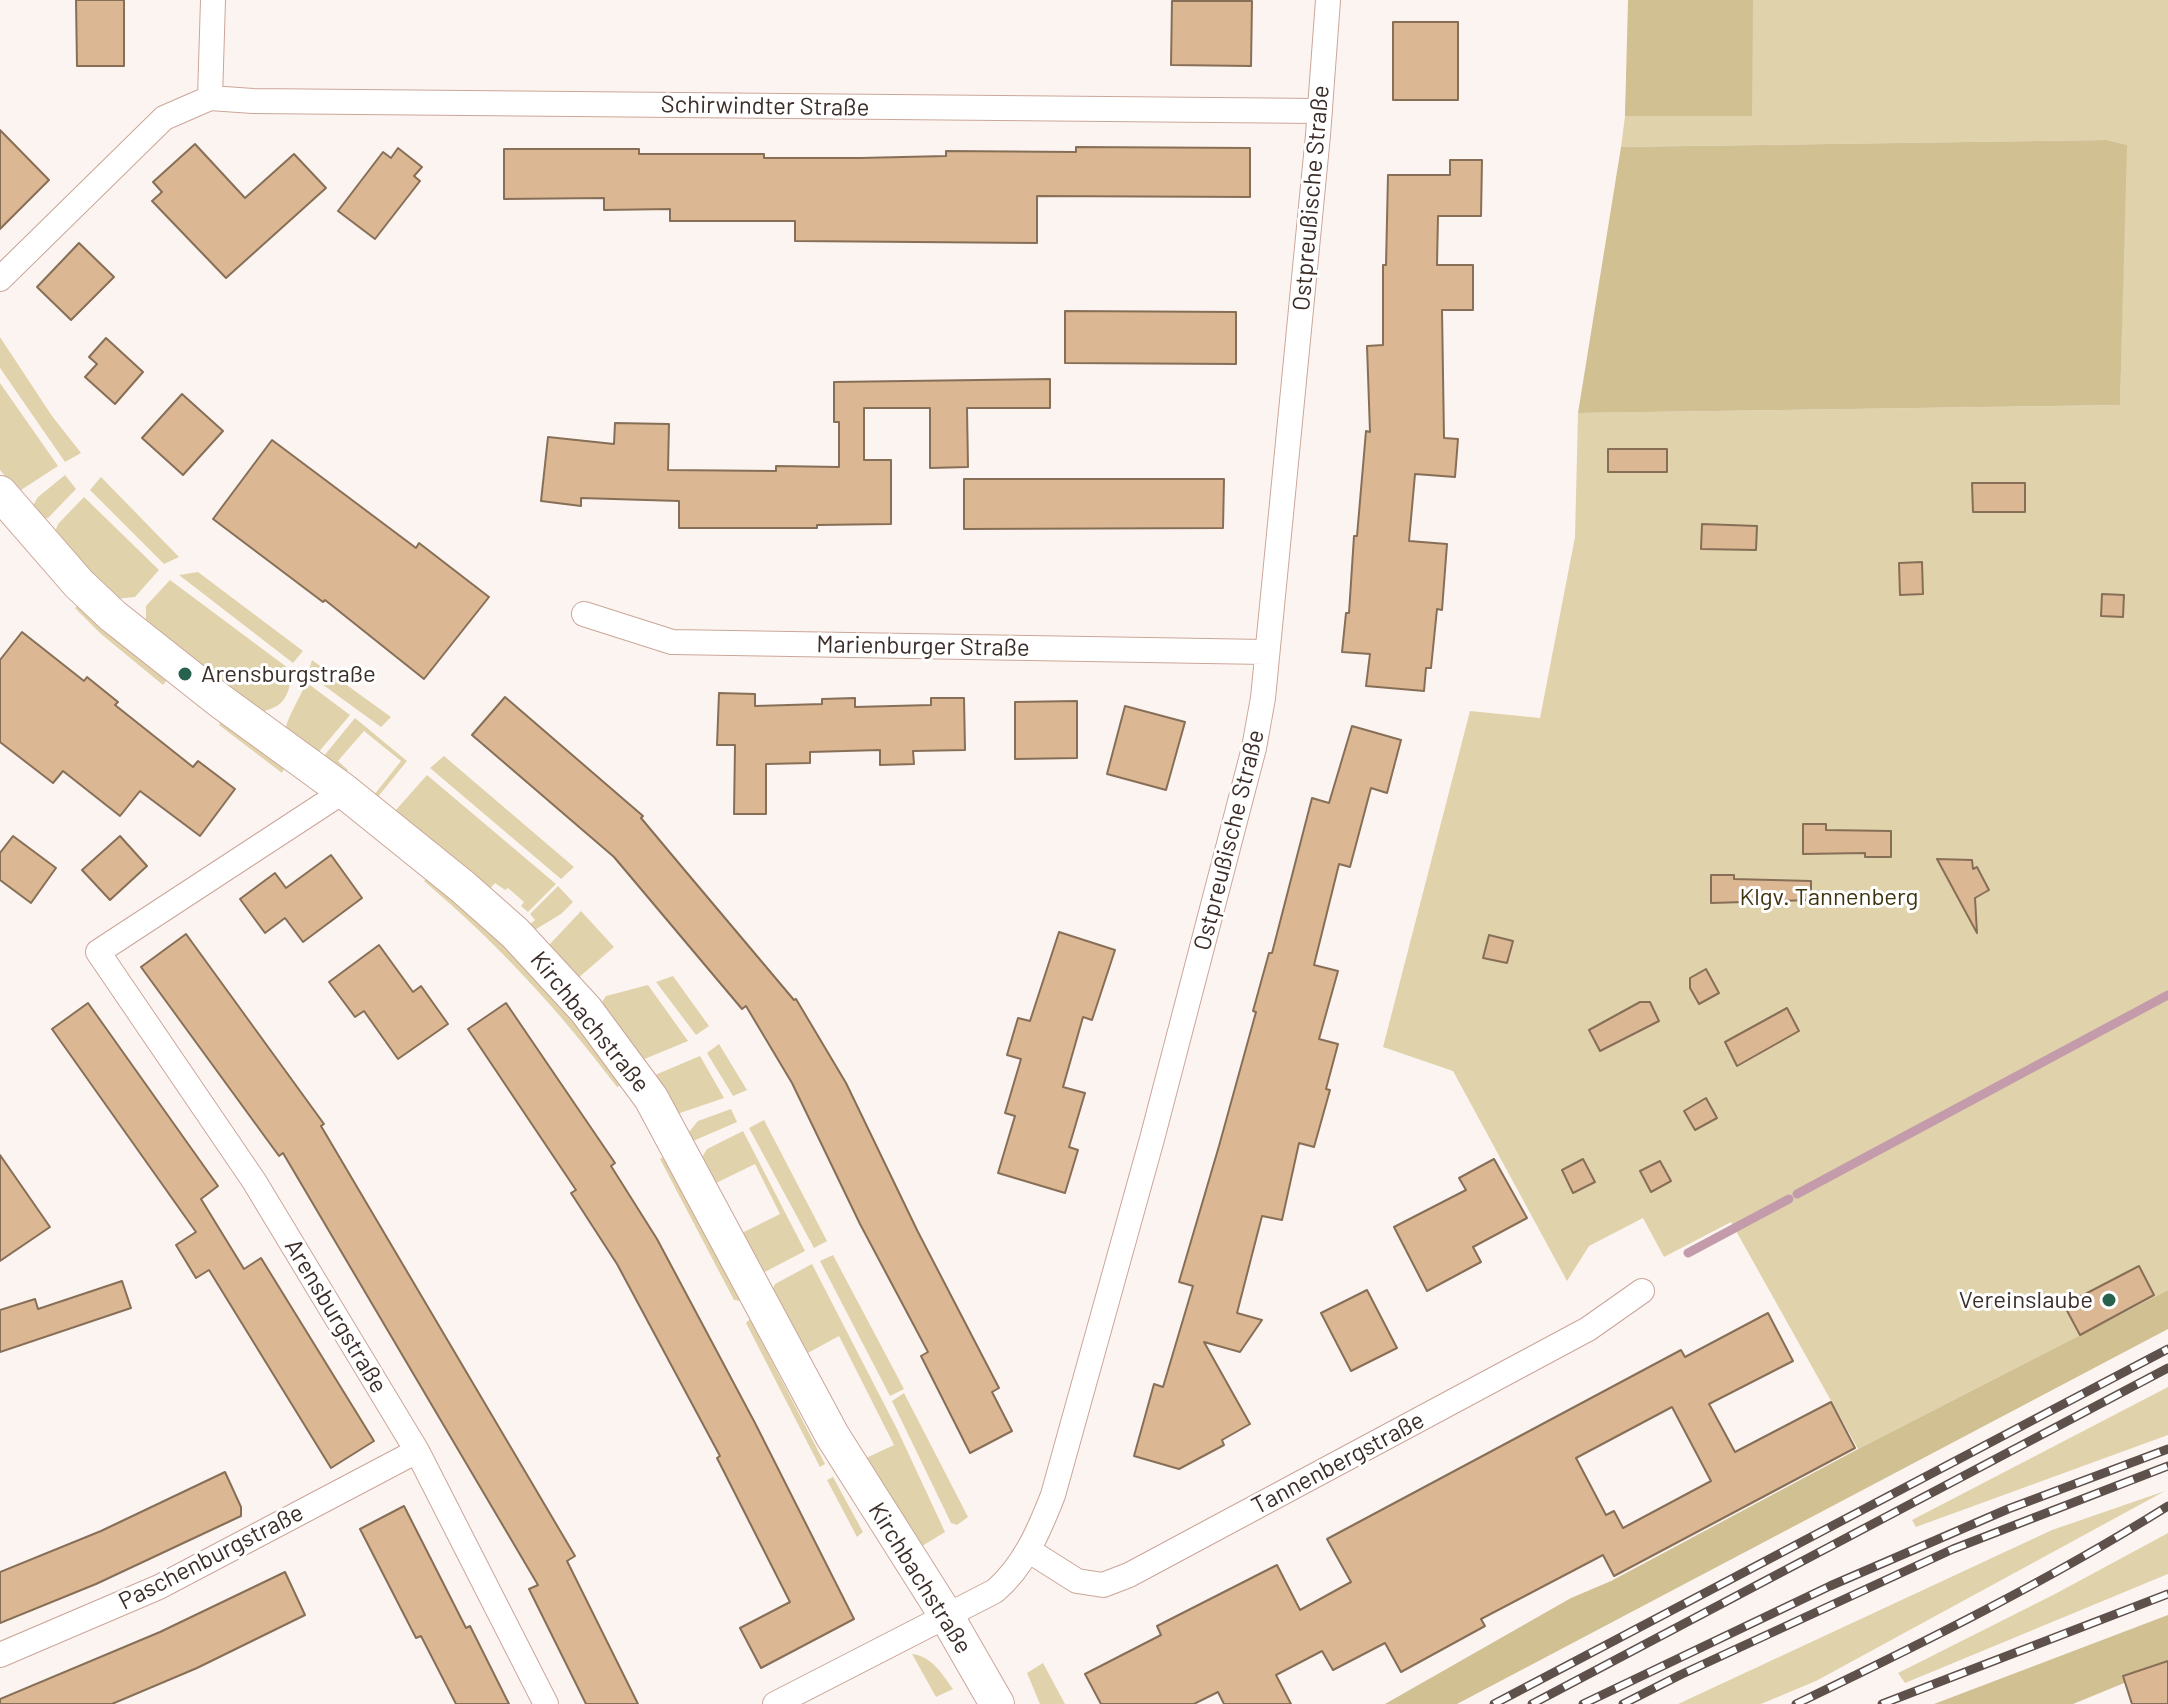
<!DOCTYPE html>
<html>
<head>
<meta charset="utf-8">
<style>
	body { margin:0 }
	canvas { display:block; background:#fcf4f1 }
</style>
</head>
<body>
<canvas width="2168" height="1704"></canvas>
<script>
const ctx = document.querySelector('canvas').getContext('2d');
ctx.lineJoin = 'round';
function fillPath(path, color) { ctx.fillStyle = color; ctx.fill(path, 'evenodd'); }
function trace(path, color, width, dash) { ctx.strokeStyle = color; ctx.lineWidth = width; ctx.lineCap = dash ? 'butt' : 'round'; ctx.setLineDash(dash || []); ctx.stroke(path); }
function write(font, color, halo, rows, align = 'center') {
  ctx.font = font + ' Barlow,sans-serif'; ctx.lineWidth = 6; ctx.setLineDash([]); ctx.textBaseline = 'middle'; ctx.strokeStyle = halo; ctx.fillStyle = color; for (const [text, x, y, turn = 0] of rows) {
    ctx.save(); ctx.translate(x, y); ctx.rotate((+turn || 0) * Math.PI / 180); ctx.textAlign = isNaN(turn) ? turn : align; if (halo) ctx.strokeText(text, 0, 0); ctx.fillText(text, 0, 0); ctx.restore();
  }
}
fillPath(new Path2D(`
	M 1630,0 L 2168,0 L 2168,1290 L 1858,1449 L 1731,1222 L 1664,1257 L 1643,1218 L 1589,1246 L 1567,1281 L 1453,1071 L 1383,1047 L 1470,711 L 1540,718 L 1575,537 L 1578,413 L 2120,405 L 2126,145 L 2107,140 L 1621,147 L 1625,116 Z
	M 0,337 L 52,416 L 81,453 L 65,462 L 0,368 Z
	M 0,383 L 58,466 L 18,492 L 0,470 Z
	M 65,475 L 76,489 L 48,518 L 39,520 L 30,510 L 38,497 Z
	M 101,477 L 179,557 L 164,564 L 90,490 Z
	M 84,497 L 159,570 L 135,597 L 115,599 L 54,534 L 58,524 Z
	M 198,572 L 303,651 L 293,663 L 179,575 Z
	M 170,580 L 292,671 C 289,694 286,707 260,712 L 146,623 L 146,606 Z
	M 78,605 L 167,680 L 163,685 L 101,634 L 75,608 Z
	M 312,660 L 391,717 L 381,727 L 308,674 Z
	M 306,682 L 350,715 L 317,754 L 285,730 C 289,713 300,699 306,682 Z
	M 355,718 L 407,761 L 377,798 L 374,795 L 401,761 L 364,731 L 338,761 L 348,770 L 344,774 L 323,757 Z
	M 222,721 L 284,769 L 282,773 L 219,725 Z
	M 444,756 L 574,867 L 561,879 L 430,768 Z
	M 427,775 L 556,884 L 528,912 L 521,906 L 524,902 L 508,888 L 505,890 L 495,883 L 488,891 L 395,811 Z
	M 427,878 C 501,938 567,1006 622,1085 L 617,1087 C 556,1007 500,946 424,881 Z
	M 558,886 L 573,902 L 561,914 L 533,931 L 528,926 L 535,920 L 530,914 Z
	M 581,911 L 614,947 L 577,979 L 549,945 Z
	M 673,976 L 709,1026 L 696,1035 L 656,982 Z
	M 648,985 L 688,1041 L 642,1060 L 600,1005 L 606,996 Z
	M 719,1044 L 747,1090 L 733,1096 L 707,1053 Z
	M 700,1056 L 724,1098 L 677,1114 L 655,1075 Z
	M 731,1109 L 737,1122 L 693,1141 L 688,1133 L 698,1121 Z
	M 764,1120 L 827,1241 L 814,1248 L 749,1128 Z
	M 743,1131 L 805,1251 L 761,1274 L 740,1234 L 780,1214 L 755,1164 L 714,1184 L 702,1157 L 707,1149 Z
	M 666,1156 L 742,1301 L 734,1300 L 660,1159 Z
	M 833,1255 L 904,1389 L 890,1396 L 820,1261 Z
	M 812,1264 L 897,1429 L 945,1532 L 922,1546 L 866,1458 L 894,1445 L 839,1336 L 806,1354 L 771,1293 L 775,1284 Z
	M 750,1319 L 825,1464 L 820,1467 L 746,1323 Z
	M 2168,1387 L 2168,1435 L 1916,1527 L 1912,1520 Z
	M 904,1393 L 968,1517 L 957,1525 L 951,1523 L 892,1401 Z
	M 833,1477 L 863,1532 L 857,1537 L 827,1480 Z
	M 2165,1491 L 1816,1681 L 1761,1704 L 1678,1704 L 2052,1530 Z
	M 2168,1533 L 2168,1574 L 1905,1683 L 1898,1673 L 2055,1594 Z
	M 912,1654 C 932,1656 942,1674 953,1689 L 936,1697 Z
	M 1043,1663 L 1065,1704 L 1040,1704 L 1027,1673 Z`), '#e0d3ac');
fillPath(new Path2D(`
	M 1628,0 L 1753,0 L 1752,116 L 1625,116 Z
	M 2107,140 L 2127,145 L 2120,405 L 1578,413 L 1621,147 Z
	M 2168,1290 L 2168,1329 L 1457,1704 L 1385,1704 L 1571,1598 L 1611,1581 L 1858,1449 Z
	M 2168,1615 L 2168,1665 L 2073,1704 L 1934,1704 Z`), '#d0c092');
trace(new Path2D(`
	M 1797,1194 L 2168,995
	M 1688,1253 L 1789,1199`), '#c39baa', 9);
const building = new Path2D(`
	M 76,0 L 124,0 L 124,66 L 77,66 Z
	M 1172,1 L 1252,1 L 1251,66 L 1171,65 Z
	M 1393,22 L 1458,22 L 1458,100 L 1393,100 Z
	M 0,130 L 49,180 L 0,229 Z
	M 195,144 L 245,198 L 294,154 L 326,188 L 226,278 L 152,201 L 162,192 L 153,182 Z
	M 1076,147 L 1250,148 L 1250,197 L 1037,196 L 1037,243 L 795,241 L 795,221 L 670,221 L 670,209 L 604,210 L 604,198 L 504,199 L 504,149 L 639,149 L 639,154 L 764,154 L 764,158 L 860,158 L 946,156 L 946,151 L 1076,152 Z
	M 398,148 L 422,167 L 414,176 L 420,181 L 375,239 L 338,211 L 383,152 L 391,158 Z
	M 1450,160 L 1482,160 L 1481,216 L 1438,216 L 1437,265 L 1473,265 L 1473,310 L 1442,310 L 1444,438 L 1458,439 L 1455,477 L 1415,474 L 1409,541 L 1447,544 L 1442,610 L 1437,609 L 1431,668 L 1426,668 L 1424,691 L 1366,686 L 1370,654 L 1342,652 L 1346,613 L 1349,613 L 1354,536 L 1357,536 L 1366,431 L 1370,432 L 1367,346 L 1383,345 L 1383,265 L 1386,265 L 1388,175 L 1450,175 Z
	M 79,243 L 114,277 L 71,320 L 37,287 Z
	M 1065,311 L 1236,312 L 1236,364 L 1065,363 Z
	M 106,338 L 143,372 L 115,404 L 85,377 L 97,364 L 89,357 Z
	M 1050,379 L 1050,408 L 967,408 L 968,467 L 930,468 L 930,408 L 864,408 L 864,460 L 891,460 L 891,524 L 817,525 L 817,528 L 679,528 L 679,501 L 581,498 L 581,506 L 541,501 L 548,437 L 614,444 L 615,423 L 669,424 L 668,470 L 776,471 L 776,466 L 839,467 L 839,422 L 834,422 L 834,382 Z
	M 182,394 L 223,431 L 183,475 L 142,438 Z
	M 272,440 L 416,548 L 419,543 L 489,597 L 424,679 L 325,600 L 323,602 L 213,519 Z
	M 1608,449 L 1667,449 L 1667,472 L 1608,472 Z
	M 964,479 L 1224,479 L 1223,528 L 964,529 Z
	M 1972,483 L 2025,483 L 2025,512 L 1973,512 Z
	M 1702,524 L 1757,526 L 1756,550 L 1701,549 Z
	M 1922,562 L 1923,594 L 1900,595 L 1899,563 Z
	M 2102,594 L 2124,595 L 2123,617 L 2101,616 Z
	M 22,632 L 84,681 L 87,677 L 118,702 L 115,705 L 193,767 L 198,761 L 235,789 L 200,836 L 140,791 L 120,816 L 63,771 L 53,783 L 0,742 L 0,660 Z
	M 719,693 L 755,694 L 755,706 L 822,704 L 822,699 L 855,698 L 855,707 L 931,705 L 931,698 L 964,698 L 965,750 L 913,751 L 914,764 L 880,765 L 880,750 L 810,752 L 810,763 L 766,764 L 766,814 L 734,814 L 735,745 L 717,745 Z
	M 505,697 L 643,816 L 641,818 L 682,867 L 794,1000 L 796,999 L 846,1083 L 918,1232 L 999,1388 L 992,1392 L 1012,1431 L 970,1453 L 921,1356 L 928,1352 L 860,1224 L 792,1083 L 746,1006 L 742,1009 L 614,857 L 472,735 Z
	M 1077,701 L 1077,758 L 1015,759 L 1015,702 Z
	M 1125,706 L 1185,722 L 1166,790 L 1107,774 Z
	M 1352,726 L 1401,740 L 1387,793 L 1371,788 L 1350,867 L 1339,864 L 1314,965 L 1338,971 L 1319,1039 L 1338,1044 L 1326,1089 L 1330,1090 L 1314,1147 L 1299,1143 L 1282,1220 L 1262,1216 L 1237,1313 L 1262,1320 L 1240,1352 L 1204,1342 L 1250,1424 L 1222,1440 L 1224,1445 L 1179,1469 L 1134,1456 L 1154,1384 L 1163,1387 L 1193,1286 L 1179,1282 L 1219,1146 L 1256,1012 L 1253,1011 L 1269,953 L 1272,953 L 1312,798 L 1329,803 Z
	M 1803,824 L 1826,824 L 1826,830 L 1891,831 L 1891,857 L 1865,857 L 1865,853 L 1803,854 Z
	M 13,836 L 56,868 L 31,903 L 0,880 L 0,853 Z
	M 120,836 L 147,866 L 110,900 L 82,870 Z
	M 331,855 L 362,898 L 303,942 L 285,918 L 265,933 L 240,899 L 275,873 L 286,888 Z
	M 1937,859 L 1972,860 L 1973,869 L 1977,867 L 1989,890 L 1975,898 L 1977,933 Z
	M 1711,875 L 1734,875 L 1734,879 L 1811,881 L 1811,900 L 1711,903 Z
	M 1059,932 L 1115,950 L 1092,1020 L 1083,1017 L 1063,1087 L 1085,1093 L 1069,1147 L 1078,1150 L 1065,1193 L 998,1173 L 1015,1116 L 1005,1113 L 1021,1059 L 1007,1055 L 1018,1018 L 1030,1021 Z
	M 186,934 L 324,1124 L 321,1126 L 575,1556 L 567,1561 L 638,1704 L 586,1704 L 529,1589 L 538,1585 L 283,1153 L 279,1156 L 141,967 Z
	M 1489,935 L 1513,941 L 1507,963 L 1483,958 Z
	M 379,945 L 413,992 L 421,986 L 448,1024 L 398,1059 L 364,1011 L 355,1017 L 329,982 Z
	M 1706,969 L 1719,993 L 1699,1004 L 1690,988 L 1690,978 Z
	M 1640,1002 L 1650,1002 L 1659,1021 L 1600,1051 L 1589,1030 Z
	M 88,1003 L 218,1186 L 201,1199 L 244,1269 L 261,1258 L 374,1441 L 331,1468 L 209,1270 L 196,1278 L 176,1245 L 196,1232 L 52,1029 Z
	M 506,1003 L 615,1163 L 611,1166 L 657,1239 L 755,1423 L 854,1619 L 761,1668 L 740,1628 L 790,1602 L 717,1458 L 720,1456 L 617,1264 L 571,1193 L 576,1190 L 468,1029 Z
	M 1787,1008 L 1799,1031 L 1737,1066 L 1725,1042 Z
	M 1706,1098 L 1717,1118 L 1695,1130 L 1684,1111 Z
	M 0,1155 L 50,1227 L 0,1261 Z
	M 1494,1159 L 1527,1218 L 1473,1247 L 1481,1262 L 1427,1291 L 1394,1227 L 1466,1190 L 1459,1178 Z
	M 1583,1159 L 1595,1182 L 1573,1193 L 1562,1170 Z
	M 1660,1161 L 1671,1181 L 1651,1192 L 1640,1171 Z
	M 2139,1266 L 2154,1295 L 2080,1335 L 2064,1305 Z
	M 122,1281 L 131,1308 L 0,1352 L 0,1310 L 35,1299 L 38,1309 Z
	M 1367,1290 L 1397,1348 L 1351,1371 L 1321,1313 Z
	M 1768,1313 L 1793,1361 L 1709,1404 L 1735,1452 L 1831,1402 L 1855,1448 L 1614,1576 L 1603,1555 L 1481,1619 L 1485,1626 L 1401,1672 L 1385,1643 L 1333,1670 L 1322,1651 L 1276,1675 L 1291,1704 L 1224,1704 L 1218,1692 L 1194,1704 L 1101,1704 L 1085,1674 L 1161,1635 L 1157,1626 L 1277,1565 L 1300,1610 L 1351,1582 L 1327,1539 L 1681,1350 L 1685,1357 ZM 1672,1407 L 1711,1481 L 1623,1528 L 1614,1511 L 1606,1515 L 1576,1458 Z
	M 225,1472 L 241,1507 L 241,1516 L 96,1584 L 0,1623 L 0,1572 L 101,1531 Z
	M 404,1506 L 466,1628 L 470,1626 L 509,1704 L 456,1704 L 421,1636 L 416,1638 L 360,1529 Z
	M 285,1572 L 305,1615 L 197,1668 L 112,1704 L 0,1704 L 0,1699 L 160,1632 Z
	M 2168,1661 L 2168,1704 L 2132,1704 L 2123,1676 Z`);
fillPath(building, '#dbb793');
trace(building, '#876f57', 2);
const street = new Path2D(`
	M 210,98 L 253,101 L 1320,111
	M 0,279 L 164,118 L 210,98 L 213,0
	M 584,614 L 672,642 L 1266,652
	M 344,791 L 98,952 L 254,1181 L 417,1451 L 546,1704
	M 1028,1550 L 1077,1581 L 1103,1585 L 1129,1575 L 1588,1329 L 1642,1291
	M 0,1655 L 159,1587 L 417,1451
	M 775,1704 L 995,1591 C 1024,1566 1039,1531 1053,1495 L 1152,1139 L 1254,748 L 1263,698 L 1318,135 L 1328,0`);
const secondary = new Path2D(`
	M 0,493 L 79,584 L 113,616 L 219,700 L 344,791 L 463,887 L 515,933 L 586,1010 L 651,1098 L 832,1435 L 947,1617 L 997,1704`);
trace(street, '#cba699', 26);
trace(secondary, '#cba699', 36);
trace(street, '#fff', 24);
trace(secondary, '#fff', 34);
const rail = new Path2D(`
	M 1494,1704 L 2168,1349
	M 1532,1704 L 2168,1368
	M 1583,1704 L 1830,1586 L 2008,1509 L 2168,1449
	M 1623,1704 L 1680,1675 L 1953,1549 L 2168,1466
	M 1796,1704 C 1923,1643 2048,1581 2168,1506
	M 1882,1704 L 2168,1594`);
trace(rail, '#5e514c', 9);
trace(rail, '#fff', 6, [18]);
for (const [x, y, r, color] of [
	[185,674,8,"#26624e"],
	[2109,1300,8,"#26624e"]
]) { const dot = new Path2D(); dot.arc(x, y, r, 0, 2 * Math.PI); ctx.fillStyle = color; ctx.fill(dot); trace(dot, '#fff', 3); }
write('24px', '#3b2d28', '#fff', [
	["Schirwindter Straße",765,106,1],
	["Ostpreußische Straße",1311,198,-85],
	["Marienburger Straße",923,646,1],
	["Ostpreußische Straße",1229,840,-76],
	["Kirchbachstraße",590,1022,51],
	["Arensburgstraße",336,1316,59],
	["Tannenbergstraße",1338,1463,-28],
	["Paschenburgstraße",211,1557,-27],
	["Kirchbachstraße",920,1578,58]
]);
write('24px', '#3b2d28', '#fff', [
	["Arensburgstraße",201,674],
	["Vereinslaube",2093,1300,"right"]
], 'left');
write('24px', '#41350f', '#fff', [
	["Klgv. Tannenberg",1829,897]
]);
</script>
</body>
</html>
